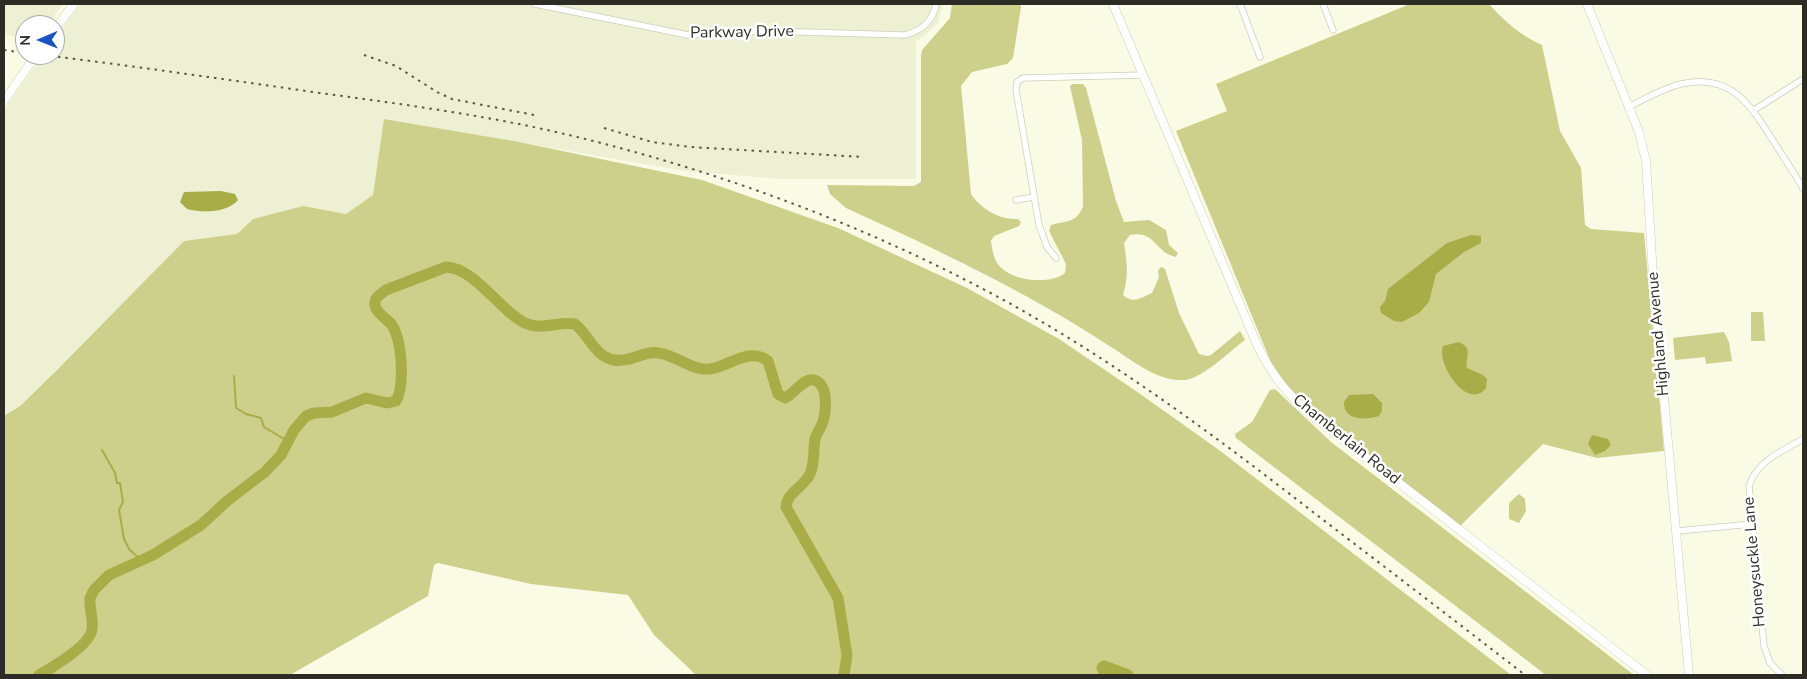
<!DOCTYPE html>
<html>
<head>
<meta charset="utf-8">
<style>
	body { margin:0 }
	#map { position:relative; width:1807px; height:679px; overflow:hidden; background:#f9fbe5; font-family:"Nunito Sans",sans-serif }
	canvas { display:block }
	.frame { position:absolute; inset:0; border:5px solid #2c2c24; pointer-events:none }
	.north { position:absolute; left:15px; top:15px; width:50px; height:50px; box-sizing:border-box; background:#fff; border:1px solid #ababa7; border-radius:50%; rotate:269deg; font-size:14px; font-weight:700; line-height:20px; text-align:center; color:#2c2c24 }
	.north::after { content:''; display:block; margin:auto; width:18px; height:22px; background:#1855c1; clip-path:polygon(50% 0,100% 100%,50% 72%,0 100%) }
</style>
</head>
<body>
<div id="map">
<canvas width="1807" height="679"></canvas>
<div class="frame"></div>
<div class="north">N</div>
</div>
<script>
const ctx = document.querySelector('canvas').getContext('2d');
ctx.lineJoin = 'round';
function fillPath(path, color) { ctx.fillStyle = color; ctx.fill(path, 'evenodd'); }
function trace(path, color, width, dash) { ctx.strokeStyle = color; ctx.lineWidth = width; ctx.lineCap = dash ? 'butt' : 'round'; ctx.setLineDash(dash || []); ctx.stroke(path); }
function write(font, color, halo, rows, align = 'center') {
  ctx.font = font + ' "Nunito Sans",sans-serif'; ctx.lineWidth = 5; ctx.setLineDash([]); ctx.textBaseline = 'middle'; ctx.strokeStyle = halo; ctx.fillStyle = color; for (const [text, x, y, turn = 0] of rows) {
    ctx.save(); ctx.translate(x, y); ctx.rotate((+turn || 0) * Math.PI / 180); ctx.textAlign = isNaN(turn) ? turn : align; if (halo) ctx.strokeText(text, 0, 0); ctx.fillText(text, 0, 0); ctx.restore();
  }
}
fillPath(new Path2D(`
	M 4,4 L 63,4 L 47,25 L 25,25 L 25,38 L 4,35 Z
	M 80,4 L 943,4 L 938,23 L 916,42 L 916,179 L 782,179 L 685,171 L 384,119 L 374,195 L 346,214 L 303,206 L 253,219 L 237,234 L 184,241 L 57,370 L 20,406 L 4,416 L 4,110 L 43,55 L 55,55 L 55,38 Z`), '#edf0d2');
fillPath(new Path2D(`
	M 952,4 L 1020,4 L 1021,7 L 1013,58 L 1007,64 L 972,72 L 961,86 L 971,194 C 981,209 1000,220 1018,219 L 1021,222 L 1019,226 L 994,236 L 991,241 C 992,248 993,255 996,261 C 1006,281 1049,286 1065,273 L 1066,264 L 1049,231 L 1051,225 C 1067,220 1075,224 1083,207 L 1082,140 L 1070,86 L 1072,84 L 1083,84 L 1086,88 L 1116,201 L 1124,222 L 1149,220 L 1166,230 L 1169,245 L 1178,253 L 1176,257 C 1155,253 1156,230 1130,235 L 1124,243 C 1127,263 1129,276 1123,295 C 1133,304 1141,298 1152,293 L 1159,277 L 1158,270 L 1161,267 L 1165,269 L 1179,313 L 1199,354 L 1207,356 L 1211,355 L 1240,331 L 1245,340 C 1230,351 1203,378 1185,380 C 1156,382 1131,359 1108,345 C 1025,291 936,249 846,208 L 830,194 L 827,185 L 914,186 L 921,182 L 921,56 L 922,50 L 950,18 Z
	M 1410,4 L 1489,4 C 1504,21 1521,36 1542,45 L 1560,131 L 1581,168 L 1585,225 L 1591,229 L 1644,233 L 1664,451 L 1597,458 L 1543,444 L 1460,526 L 1307,406 L 1288,388 L 1270,360 L 1176,131 L 1227,111 L 1216,84 Z
	M 384,119 L 519,142 L 702,180 L 838,228 L 967,288 L 1059,339 L 1136,391 L 1219,450 L 1511,675 L 696,675 L 654,635 L 628,595 L 531,584 L 438,563 L 434,565 L 428,596 L 290,675 L 4,675 L 4,416 L 20,406 L 57,370 L 184,241 L 237,234 L 253,219 L 303,206 L 346,214 L 373,195 Z
	M 1751,312 L 1763,312 L 1765,341 L 1751,341 Z
	M 1724,332 L 1729,342 L 1732,361 L 1706,364 L 1705,357 L 1675,360 L 1673,338 Z
	M 1275,389 L 1331,442 L 1634,675 L 1546,675 L 1236,438 L 1235,434 L 1252,422 L 1270,390 Z
	M 1519,494 L 1525,499 L 1526,511 L 1519,523 L 1509,519 L 1509,503 Z`), '#ccd08b');
fillPath(new Path2D(`
	M 221,191 L 235,194 L 238,200 C 227,213 203,213 187,209 L 180,202 L 184,192 Z
	M 1471,235 L 1481,236 L 1481,243 L 1464,252 L 1436,274 L 1429,302 L 1419,313 L 1402,322 L 1394,321 L 1381,313 L 1380,307 L 1385,301 L 1388,289 L 1447,243 Z
	M 1459,342 C 1474,349 1465,356 1467,368 L 1483,375 L 1487,379 L 1486,388 C 1468,412 1436,364 1443,346 Z
	M 1373,394 L 1382,403 L 1382,411 L 1379,416 C 1366,420 1343,421 1344,402 L 1349,395 Z
	M 1592,435 L 1608,439 L 1611,445 L 1605,451 L 1595,455 L 1588,444 Z`), '#a9ad47');
trace(new Path2D(`
	M 234,376 L 236,408 L 246,414 L 261,418 L 264,427 L 289,442
	M 102,450 L 115,473 L 117,483 L 120,483 L 123,502 L 119,510 L 124,539 L 129,549 L 142,561`), '#a9ad47', 2);
trace(new Path2D(`
	M 39,675 C 53,667 89,646 92,630 C 94,620 89,609 90,598 L 94,590 L 109,575 L 153,555 L 201,525 L 227,501 L 265,472 L 281,455 L 294,430 L 306,416 L 314,413 L 332,412 L 366,398 L 387,403 L 396,401 C 405,385 402,341 392,325 C 387,319 376,313 375,305 C 374,297 381,294 386,290 L 446,267 C 475,268 500,311 525,323 C 542,331 558,321 575,324 C 589,335 595,357 614,360 C 630,363 644,350 659,353 C 675,355 695,372 710,369 C 728,367 750,346 768,361 L 778,394 L 785,398 C 794,394 804,377 814,380 C 828,384 826,407 824,418 C 823,425 817,432 815,439 C 813,450 815,463 810,474 C 804,487 787,492 786,507 L 838,598 L 847,655 L 844,675
	M 1105,675 L 1102,668 L 1104,666 L 1128,675`), '#a9ad47', 11);
const minor = new Path2D(`
	M 535,4 L 688,35 L 768,31 L 904,35 C 922,31 933,21 936,4
	M 1240,4 L 1260,57
	M 1323,4 L 1333,30
	M 1628,107 C 1645,99 1663,88 1681,84 C 1730,73 1749,103 1772,139 C 1782,155 1793,171 1803,188
	M 1754,110 L 1803,79
	M 1016,200 L 1034,197
	M 1056,258 L 1047,247 L 1039,225 L 1016,90 L 1017,82 L 1023,78 L 1144,75
	M 1677,531 L 1752,524
	M 1782,675 L 1770,663 L 1764,646 L 1749,486 C 1757,461 1782,451 1803,439`);
const tertiary = new Path2D(`
	M 1113,4 L 1255,340 C 1268,370 1285,392 1310,414 L 1647,675
	M 1587,4 L 1639,132 L 1646,161 L 1653,276 L 1689,675
	M 55,29 L 74,4
	M 4,101 L 36,55`);
trace(minor, '#cdcfba', 7);
trace(tertiary, '#cdcfba', 9);
trace(minor, '#fff', 5.5);
trace(tertiary, '#fff', 8);
trace(new Path2D(`
	M 4,50 L 25,53
	M 43,55 C 133,66 223,79 313,92 C 400,104 487,115 573,136 C 730,174 884,232 1025,312 C 1130,372 1227,445 1322,519 C 1390,571 1458,623 1525,675
	M 364,55 L 396,66 L 437,92 L 452,99 L 534,115
	M 604,128 L 652,142 L 690,147 L 863,157`), '#59594e', 2, [2.5, 5]);
write('16px', '#2c2c24', '#fff', [
	["Parkway Drive",742,33,-1],
	["Highland Avenue",1659,334,-95],
	["Chamberlain Road",1346,440,39],
	["Honeysuckle Lane",1755,562,-95]
]);
</script>
</body>
</html>
